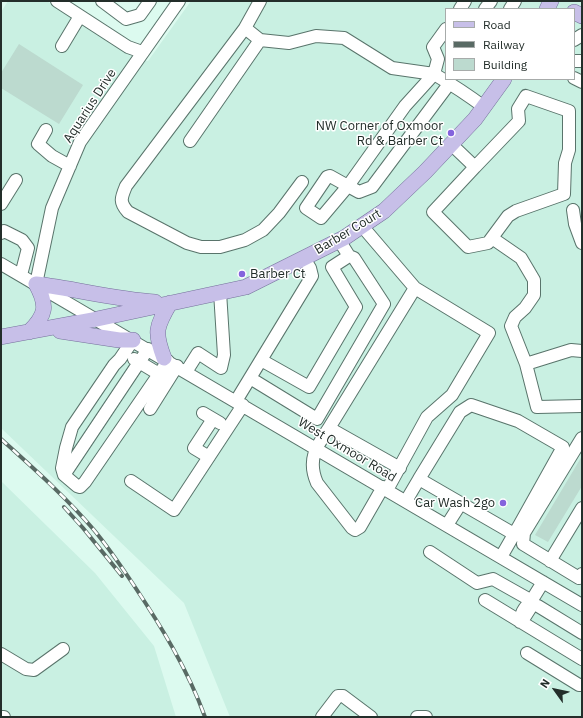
<!DOCTYPE html>
<html>
<head>
<meta charset="utf-8">
<style>
	body { margin:0 }
	#map { position:relative; width:583px; height:718px; overflow:hidden; background:#dcfaef; font-family:"IBM Plex Sans",sans-serif }
	canvas { display:block }
	.frame { position:absolute; inset:0; border:2px solid #232e2a; pointer-events:none }
	.legend { position:absolute; left:445px; top:8px; width:130px; height:72px; box-sizing:border-box; background:#fff; border:1px solid #a7abaa; margin:0; padding:5px 7px; list-style:none; font-size:12px; color:#232e2a }
	.legend li { display:flex; align-items:center; gap:8px; height:20px }
	.legend b { width:20px; border:1px solid #a7abaa }
	.north { position:absolute; left:535px; top:670px; width:40px; height:40px; -webkit-text-stroke:3px #fff; paint-order:stroke; rotate:303deg; font-size:11px; font-weight:700; line-height:16px; text-align:center; color:#232e2a }
	.north::after { content:''; display:block; margin:auto; width:14px; height:18px; background:#232e2a; clip-path:polygon(50% 0,100% 100%,50% 72%,0 100%) }
</style>
</head>
<body>
<div id="map">
<canvas width="583" height="718"></canvas>
<div class="frame"></div>
<ul class="legend">
<li><b style="height:5px;background:#c7bfe8"></b>Road</li>
<li><b style="height:5px;background:#596a64"></b>Railway</li>
<li><b style="height:11px;background:#bcdacf"></b>Building</li>
</ul>
<div class="north">N</div>
</div>
<script>
const ctx = document.querySelector('canvas').getContext('2d');
ctx.lineJoin = 'round';
function fillPath(path, color) { ctx.fillStyle = color; ctx.fill(path, 'evenodd'); }
function trace(path, color, width, dash) { ctx.strokeStyle = color; ctx.lineWidth = width; ctx.lineCap = dash ? 'butt' : 'round'; ctx.setLineDash(dash || []); ctx.stroke(path); }
function write(font, color, halo, rows, align = 'center') {
  ctx.font = font + ' "IBM Plex Sans",sans-serif'; ctx.lineWidth = 3; ctx.setLineDash([]); ctx.textBaseline = 'middle'; ctx.strokeStyle = halo; ctx.fillStyle = color; for (const [text, x, y, turn = 0] of rows) {
    ctx.save(); ctx.translate(x, y); ctx.rotate((+turn || 0) * Math.PI / 180); ctx.textAlign = isNaN(turn) ? turn : align; if (halo) ctx.strokeText(text, 0, 0); ctx.fillText(text, 0, 0); ctx.restore();
  }
}
fillPath(new Path2D(`
	M 8,1 L 47,1 L 129,55 L 148,61 L 191,1 L 582,1 L 582,717 L 230,717 L 184,603 L 1,428 L 1,12 ZM 446,9 L 574,9 L 574,79 L 446,79 Z
	M 1,481 L 95,573 L 154,646 L 176,717 L 1,717 Z`), '#c9f0e2');
fillPath(new Path2D(`
	M 19,44 L 83,85 L 59,124 L 1,88 L 1,73 Z
	M 582,456 L 582,486 L 548,542 L 535,535 Z`), '#bcdacf');
const minor = new Path2D(`
	M 57,1 L 128,47 L 142,52
	M 102,1 L 126,19 L 140,15 L 150,1
	M 460,9 L 465,1
	M 485,9 L 491,1
	M 510,9 L 515,1
	M 245,28 L 260,1
	M 574,40 L 582,35
	M 62,46 L 80,16
	M 574,61 L 582,61
	M 574,78 L 582,82
	M 449,84 L 372,187 L 359,192 L 348,186 L 405,106 L 434,74 C 451,84 468,95 484,107
	M 46,130 L 38,144 L 52,156 L 70,166
	M 190,141 L 260,40
	M 451,144 L 475,167 L 519,121 L 518,109 L 526,96 L 569,111 L 569,150 L 565,163 L 564,194 L 516,211 L 508,216 L 488,243 L 468,247 L 433,212 L 475,167
	M 330,176 L 348,186 L 321,218 L 306,208 L 327,177 Z
	M 302,182 L 279,213 L 263,230 L 245,240 L 220,247 L 201,247 L 187,243 L 128,212 C 119,202 121,198 126,186 L 245,28 L 260,40 L 289,43 L 316,36 L 344,38 L 392,68 L 434,74 L 438,59 L 433,47 L 446,29
	M 1,204 L 16,180
	M 573,210 L 575,224 L 582,243
	M 362,226 L 415,288 L 489,333 L 452,395 L 427,417 L 387,490
	M 1,233 L 4,231 L 22,240 L 28,248 L 21,275
	M 492,238 L 521,258 L 534,280 L 534,295 L 525,308 L 515,317 L 511,326 L 526,364 L 537,407 L 582,406
	M 1,264 L 582,605
	M 36,284 L 52,208 L 80,142 L 179,1
	M 133,340 L 120,359 L 114,365 L 72,427 L 66,448 L 62,468 L 64,475 L 77,486 L 80,487 L 85,482 L 168,361
	M 134,359 L 159,374
	M 261,360 L 309,387 L 356,307 L 332,267 L 349,256
	M 526,364 L 571,350 L 582,351
	M 186,372 L 198,353 L 221,368 L 224,355 L 220,292
	M 250,378 L 317,419 L 384,304 L 354,258 L 349,256 L 339,240
	M 236,401 L 312,276 L 310,268 L 304,258
	M 150,409 L 177,366
	M 203,413 L 220,423
	M 329,428 L 415,288
	M 582,438 L 524,533 L 523,544 L 579,578 L 582,574
	M 209,457 L 194,448 L 213,419
	M 64,475 L 148,349
	M 131,481 L 174,510 L 243,405
	M 383,487 L 360,527 L 355,530 L 352,528 L 317,483 C 307,460 316,447 329,428 L 400,468
	M 406,501 L 419,479
	M 447,525 L 461,503
	M 430,552 L 477,583 L 493,579 L 532,601
	M 501,557 L 520,524 L 563,447 L 518,421 L 471,405 L 460,412 L 419,479 L 514,534
	M 550,561 L 582,508
	M 485,600 L 582,659
	M 530,603 L 531,607 L 524,618 L 520,622 C 520,615 524,607 530,603 L 543,582
	M 538,606 L 582,633
	M 527,653 L 579,685 L 582,685
	M 1,654 L 26,669 L 34,670 L 63,649
	M 1,717 L 4,717
	M 322,717 L 338,696 L 343,696 L 371,717
	M 417,717 L 426,717`);
const major = new Path2D(`
	M 547,9 L 551,1
	M 574,12 L 582,16
	M 36,284 C 76,289 115,299 155,302
	M 60,331 L 119,340 L 133,340
	M 29,332 C 46,315 48,306 36,284
	M 1,337 L 97,319 L 246,287 L 344,238 L 384,211 L 425,172 L 475,119 L 504,79
	M 164,358 C 154,332 156,327 170,303`);
trace(minor, '#59746b', 14);
trace(major, '#75719b', 16);
trace(minor, '#fff', 12);
trace(major, '#c7bfe8', 15);
const rail = new Path2D(`
	M 1,439 C 33,468 66,497 94,530 C 108,547 121,566 133,584 C 161,626 188,670 205,717
	M 64,507 L 83,528 L 122,576`);
trace(rail, '#596a64', 4);
trace(rail, '#fff', 2.5, [8]);
for (const [x, y, r, color] of [
	[451,133,4,"#8463dd"],
	[242,274,4,"#8463dd"],
	[503,503,4,"#8463dd"]
]) { const dot = new Path2D(); dot.arc(x, y, r, 0, 2 * Math.PI); ctx.fillStyle = color; ctx.fill(dot); trace(dot, '#fff', 1.5); }
write('13px', '#232e2a', '#fff', [
	["Aquarius Drive",90,106,-57],
	["Barber Court",348,232,-31],
	["West Oxmoor Road",347,450,31]
]);
write('13px', '#232e2a', '#fff', [
	["NW Corner of Oxmoor",443,126],
	["Rd & Barber Ct",443,141],
	["Barber Ct",250,274,"left"],
	["Car Wash 2go",495,503]
], 'right');
</script>
</body>
</html>
